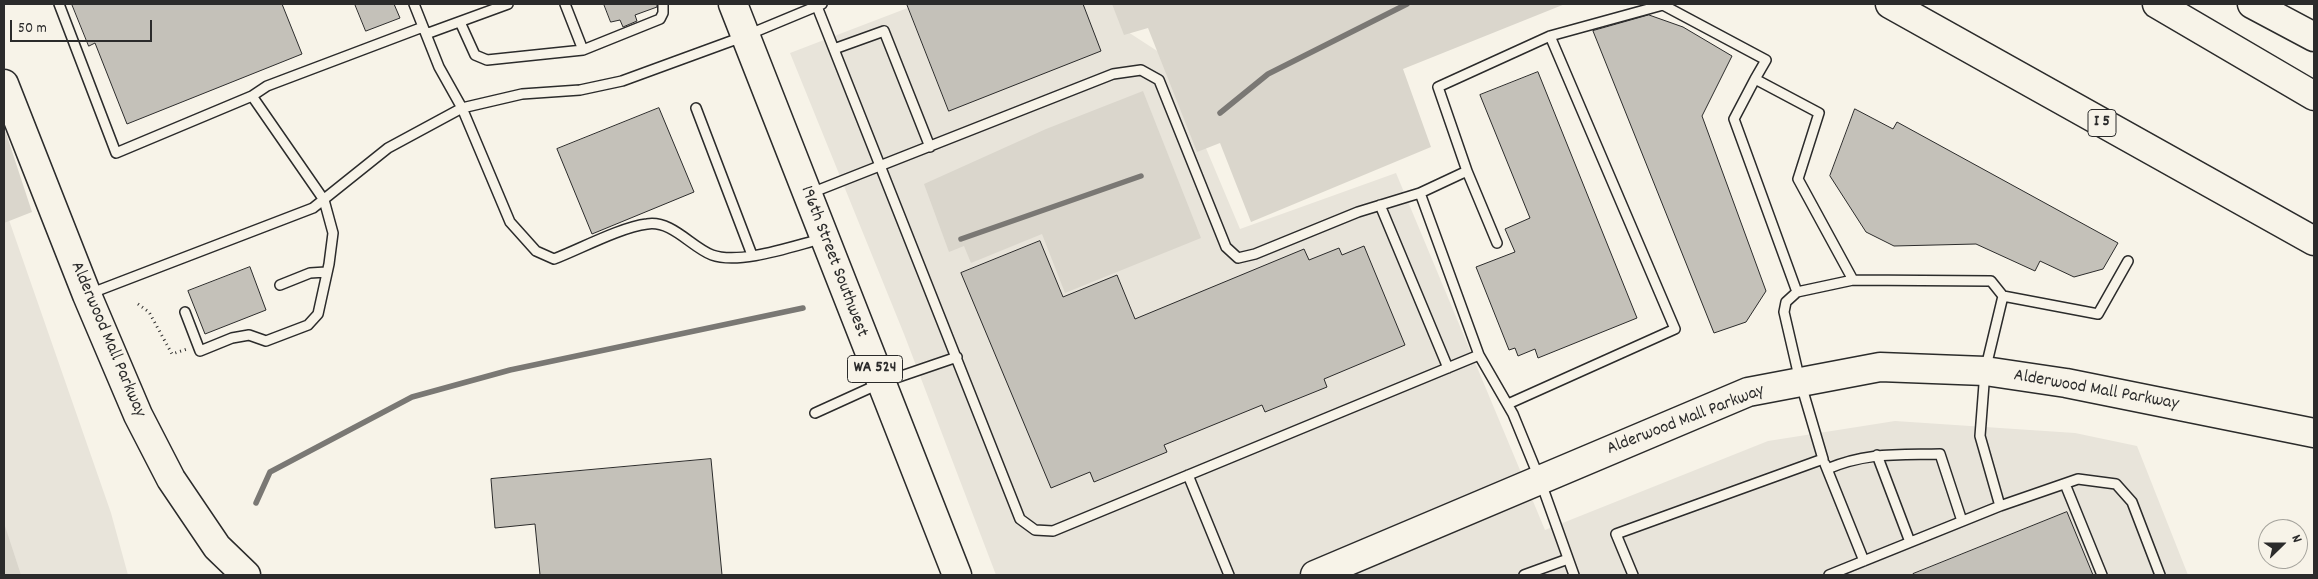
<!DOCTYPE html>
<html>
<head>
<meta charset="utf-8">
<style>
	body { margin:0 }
	#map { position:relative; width:2318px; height:579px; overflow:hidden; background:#f7f3e8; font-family:Dekko,sans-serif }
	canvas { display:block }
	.frame { position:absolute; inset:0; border:5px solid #2b2b2b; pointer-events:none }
	.north { position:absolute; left:2258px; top:519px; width:50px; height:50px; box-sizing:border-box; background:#f7f3e8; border:1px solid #a5a39c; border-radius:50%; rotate:68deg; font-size:14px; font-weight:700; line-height:20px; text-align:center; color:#2b2b2b }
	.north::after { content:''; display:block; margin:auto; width:18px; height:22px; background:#2b2b2b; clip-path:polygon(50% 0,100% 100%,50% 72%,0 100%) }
	.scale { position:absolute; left:10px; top:20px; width:142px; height:22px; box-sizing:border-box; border:2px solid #2b2b2b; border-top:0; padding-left:6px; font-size:15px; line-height:18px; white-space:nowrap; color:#2b2b2b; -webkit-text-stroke:4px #f7f3e8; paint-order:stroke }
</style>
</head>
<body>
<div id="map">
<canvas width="2318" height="579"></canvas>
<div class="frame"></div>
<div class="north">N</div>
<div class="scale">50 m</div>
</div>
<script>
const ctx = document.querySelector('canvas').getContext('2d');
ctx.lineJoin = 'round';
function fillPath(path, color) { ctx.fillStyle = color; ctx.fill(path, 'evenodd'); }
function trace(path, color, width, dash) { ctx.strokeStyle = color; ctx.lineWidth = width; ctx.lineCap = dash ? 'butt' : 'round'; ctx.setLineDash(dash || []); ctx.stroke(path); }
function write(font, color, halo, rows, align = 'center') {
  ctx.font = font + ' Dekko,sans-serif'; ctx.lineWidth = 4; ctx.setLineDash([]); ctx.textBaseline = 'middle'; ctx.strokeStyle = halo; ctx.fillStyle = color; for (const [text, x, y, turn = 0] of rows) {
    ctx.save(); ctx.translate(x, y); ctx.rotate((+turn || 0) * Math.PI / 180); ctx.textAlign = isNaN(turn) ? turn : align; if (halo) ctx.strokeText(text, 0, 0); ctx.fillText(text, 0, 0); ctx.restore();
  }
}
fillPath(new Path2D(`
	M 918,4 L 1116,4 L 1128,32 L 1168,58 L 1240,229 L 1396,173 L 1545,530 L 1768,441 L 1895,421 L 2075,433 L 2137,446 L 2188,575 L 996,575 L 904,334 L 790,53 Z
	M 9,220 L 111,513 L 128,575 L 4,575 L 4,222 Z`), '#e8e4da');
fillPath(new Path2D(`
	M 1112,4 L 1565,4 L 1403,69 L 1431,147 L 1251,222 L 1220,143 L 1197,152 L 1148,28 L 1124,35 Z
	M 1143,91 L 1201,238 L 1065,293 L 1042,234 L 971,263 L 964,246 L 949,252 L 924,184 L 1046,129 Z
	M 4,127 L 32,212 L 4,223 Z
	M 4,523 L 21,575 L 4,575 Z`), '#dad6cc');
trace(new Path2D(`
	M 1220,113 L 1268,74 L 1407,4
	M 961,239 L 1141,176
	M 256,503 L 270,472 L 412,397 L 510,370 L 803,308`), '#7a7874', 5.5);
const building = new Path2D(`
	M 72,4 L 282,4 L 302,54 L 127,124 L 95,43 L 89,46 Z
	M 355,4 L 394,4 L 400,18 L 366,31 Z
	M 604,4 L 657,4 L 657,7 L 635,15 L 637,21 L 623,27 L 620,20 L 611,22 Z
	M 907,4 L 1083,4 L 1101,51 L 949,111 Z
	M 1649,15 L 1683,27 L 1732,56 L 1702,116 L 1766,291 L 1746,322 L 1714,333 L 1593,31 Z
	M 1538,72 L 1637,318 L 1538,358 L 1535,349 L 1518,356 L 1515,348 L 1509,350 L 1476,267 L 1515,252 L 1505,229 L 1530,218 L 1480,95 Z
	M 659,108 L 694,192 L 592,234 L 557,149 Z
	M 1855,109 L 1893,129 L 1897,122 L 2118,243 L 2103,269 L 2074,277 L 2040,261 L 2035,271 L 1976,244 L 1894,246 L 1866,232 L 1830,176 Z
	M 1040,241 L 1063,297 L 1117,275 L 1135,319 L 1304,249 L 1309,260 L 1339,248 L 1342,255 L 1364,246 L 1405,345 L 1324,379 L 1327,387 L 1265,412 L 1262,405 L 1164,445 L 1167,452 L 1094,482 L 1090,472 L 1051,488 L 961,273 Z
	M 250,267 L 266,310 L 205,334 L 188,291 Z
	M 711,459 L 722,575 L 540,575 L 535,524 L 495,528 L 491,479 Z
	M 2067,512 L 2093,575 L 1913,575 L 1913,574 Z`);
fillPath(building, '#c4c1b9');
trace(building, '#2b2b2b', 1);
const lane = new Path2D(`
	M 59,4 L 116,153 L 252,96 L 324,200 L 333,233 L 329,264 L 318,314 L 308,325 L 266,341 L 249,335 L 232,338 L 200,351 L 185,312
	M 414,4 L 439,67 L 462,108 L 510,222 L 536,251 L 554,259 C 580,249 621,227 647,224 C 672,220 691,247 712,255 C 740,265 793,246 821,239
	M 565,4 L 583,50
	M 816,4 L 1020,519 L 1035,530 L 1053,531 L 1479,355
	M 460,22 L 475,55 L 487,60 L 583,50 L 660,19 L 663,13 L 663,4
	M 426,34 L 508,4
	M 834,49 L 884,31 L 930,147
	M 252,96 L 267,86 L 423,27
	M 696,108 L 752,255
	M 1467,171 L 1497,243
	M 811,193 L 1113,74 L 1141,70 L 1159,80 L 1226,247 L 1238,258 L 1255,254 L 1358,212 L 1420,193 L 1467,171 L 1438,87 L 1550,36
	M 1420,193 L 1479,355 L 1513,414 L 1540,480 L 1574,575
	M 1380,205 L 1448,368
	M 280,285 L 310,273 L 326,272
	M 1797,292 L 1853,280
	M 89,294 L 313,208 L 388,148 L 462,108 L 522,94 L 580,90 L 622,81 L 745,36 L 822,4
	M 2003,296 L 2098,314 L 2128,261
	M 1508,404 L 1675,329 L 1550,36 L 1663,5 L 1766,60 L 1755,79
	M 815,413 L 881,383 L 957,357
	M 1877,455 L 1910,542
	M 1825,464 L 1864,561
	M 1827,469 C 1867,452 1898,455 1940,454 L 1962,521
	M 1188,475 L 1229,575
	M 2065,484 L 2102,575
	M 1524,575 L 1568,559
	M 1633,575 L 1616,534 L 1823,459 L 1800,381 L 1784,312 L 1786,302 L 1797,292 L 1734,119 L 1755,79 L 1819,113 L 1798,179 L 1853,280 L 1991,281 L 2003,296 L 1985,371 L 1980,436 L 2000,506
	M 1829,575 L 2000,506 L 2078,479 L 2116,484 L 2132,502 L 2160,575`);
const primary = new Path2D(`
	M 733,4 L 957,575
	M 4,84 L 87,295 L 138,415 L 171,479 L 217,547 L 246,575
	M 1315,575 L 1748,392 L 1880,367 L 1985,371 L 2066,383 L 2314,433`);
const highway = new Path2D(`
	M 1890,4 L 2314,241
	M 2157,4 L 2314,96
	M 2252,4 L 2314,37`);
trace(lane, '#2b2b2b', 12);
trace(primary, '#2b2b2b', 31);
trace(highway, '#2b2b2b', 31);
trace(new Path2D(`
	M 138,304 L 149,312 L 172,354 L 187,349`), '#2b2b2b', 3, [1, 4]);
trace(lane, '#f7f3e8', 9);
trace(primary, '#f7f3e8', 28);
trace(highway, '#f7f3e8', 28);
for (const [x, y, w] of [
	[2102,123,28],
	[875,369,55]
]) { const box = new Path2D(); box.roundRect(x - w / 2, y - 13.5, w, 27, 4); ctx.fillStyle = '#f7f3e8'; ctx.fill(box); trace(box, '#2b2b2b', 1); }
write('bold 16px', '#2b2b2b', null, [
	["I 5",2102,123],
	["WA 524",875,369]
]);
write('18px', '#2b2b2b', '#f7f3e8', [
	["196th Street Southwest",833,262,69],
	["Alderwood Mall Parkway",107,340,67],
	["Alderwood Mall Parkway",2096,391,10],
	["Alderwood Mall Parkway",1686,421,-21]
]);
</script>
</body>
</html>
